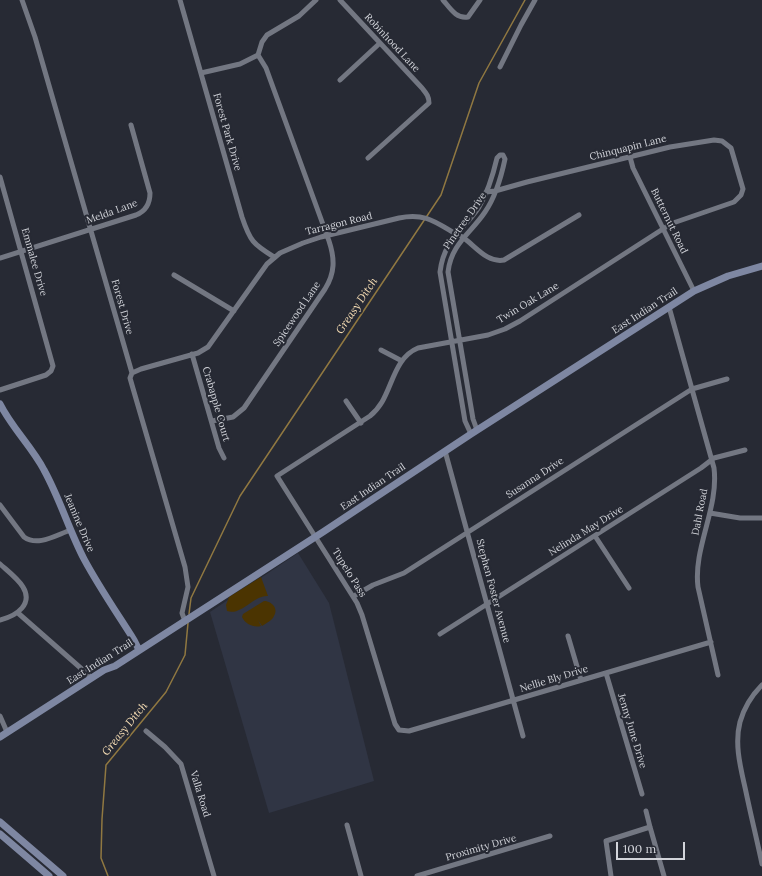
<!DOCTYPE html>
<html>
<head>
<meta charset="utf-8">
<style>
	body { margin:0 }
	#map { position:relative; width:762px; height:876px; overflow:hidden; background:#272a34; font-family:Lora,serif }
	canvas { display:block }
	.scale { position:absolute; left:616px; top:842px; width:69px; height:18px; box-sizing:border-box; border:2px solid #d2d4da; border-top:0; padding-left:5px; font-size:12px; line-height:14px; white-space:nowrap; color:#d2d4da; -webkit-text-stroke:3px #272a34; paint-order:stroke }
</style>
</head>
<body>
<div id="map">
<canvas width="762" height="876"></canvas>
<div class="scale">100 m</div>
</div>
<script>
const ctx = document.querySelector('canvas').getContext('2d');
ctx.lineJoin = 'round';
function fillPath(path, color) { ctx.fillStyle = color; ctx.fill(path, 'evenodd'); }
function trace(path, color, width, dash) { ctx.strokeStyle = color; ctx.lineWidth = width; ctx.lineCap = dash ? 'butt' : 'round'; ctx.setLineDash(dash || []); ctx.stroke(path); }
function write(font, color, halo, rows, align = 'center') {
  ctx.font = font + ' Lora,serif'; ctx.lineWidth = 4; ctx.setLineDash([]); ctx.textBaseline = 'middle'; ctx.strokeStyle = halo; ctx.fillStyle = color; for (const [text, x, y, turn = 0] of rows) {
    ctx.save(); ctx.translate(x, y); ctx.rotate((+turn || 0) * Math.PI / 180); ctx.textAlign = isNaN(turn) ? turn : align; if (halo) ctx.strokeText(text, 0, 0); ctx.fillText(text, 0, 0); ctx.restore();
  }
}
fillPath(new Path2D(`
	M 298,553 L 329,603 L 374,781 L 269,813 L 210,612 Z`), '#303544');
fillPath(new Path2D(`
	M 261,577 L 268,596 C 253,595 242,616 227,611 L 226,605 L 229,597 Z
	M 264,601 C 271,601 279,608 274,616 C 272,621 266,623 262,626 L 258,620 L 261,626 C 254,628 245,624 242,617 L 243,614 Z`), '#4b3401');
trace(new Path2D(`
	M 189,614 L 191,598 L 240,496 L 441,195 L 479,83 L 525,0
	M 108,876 L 101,858 L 102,819 L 106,765 L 166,692 L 185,655 L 188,623`), '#907841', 1.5);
trace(new Path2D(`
	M 22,0 L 35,37 L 132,373 L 130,378 L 132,385 L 185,567 L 188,587 L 182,613 L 185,621
	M 180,0 L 242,217 C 250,241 253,244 274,257
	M 340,0 L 422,88 C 426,93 429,96 429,103 L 368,158
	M 443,0 C 450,8 456,19 468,17 L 480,0
	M 500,67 L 521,25 L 535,0
	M 201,73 L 240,64 L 258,55 L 262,42 L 267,35 L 299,16 L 316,0
	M 340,80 L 380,43
	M 630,157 L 633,168 L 694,291
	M 0,177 L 53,366 L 51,371 L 46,375 L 0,390
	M 486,192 L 495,191 L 527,182 L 670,147 L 714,140 L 722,141 L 731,148 L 743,189 L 741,195 L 734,202 L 676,222 L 666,227 L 520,321 L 505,329 L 488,335 L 418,348 C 396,357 393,383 382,402 C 379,407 375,412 370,416 L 277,476 L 357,603 L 362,615 L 395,724 L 399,730 L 409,731 L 711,642
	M 0,258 L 136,215 C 146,211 150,204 150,193 L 131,125
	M 174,275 L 234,311
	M 669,307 L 714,468 C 719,508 693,548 698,587 L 718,675
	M 381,350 L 402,361
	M 192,354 L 219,448 L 224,458
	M 132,373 L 141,369 L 198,353 L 208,347 L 267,264 L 280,253 L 303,243 L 321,237 L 399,218 C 424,213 434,221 454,233 C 458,235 462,236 465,239 C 477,248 488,263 504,260 L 579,215
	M 346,401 L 361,423
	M 212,421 L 233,417 L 244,408 L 325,289 C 335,273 335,259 329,241 L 266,68 L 258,55
	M 471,434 L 465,421 L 440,272 C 444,239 463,231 479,207 C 488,192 493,175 497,158 L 500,155 L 503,155 L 505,159 C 501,178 496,196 485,212 C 471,233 451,244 448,272 L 473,419 L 477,430
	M 445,451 L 523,736
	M 0,505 L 24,537 C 38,547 56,535 71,530
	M 710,513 L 740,518 L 762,518
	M 595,536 L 629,588
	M 0,564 C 12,575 36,591 22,608 C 16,615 8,618 0,620
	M 354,596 L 373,585 L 404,573 L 692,389 L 727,379
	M 18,613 L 92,678
	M 440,634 L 701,468 L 714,458 L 745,450
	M 568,636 L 581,680
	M 606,673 L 642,794
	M 762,685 C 752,695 744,708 740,722 C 734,745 741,769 746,792 C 751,816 757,840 762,864
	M 0,716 L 7,732
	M 146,731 L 165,747 L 181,764 L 214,876
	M 646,811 L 650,827 L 664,876
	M 347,825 L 361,876
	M 417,876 L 550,836
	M 611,876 L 606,841 L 650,827`), '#737782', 5);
trace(new Path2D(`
	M 0,404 C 12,428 32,447 44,470 C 60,499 69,530 84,559 C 99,587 117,613 134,640 L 139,650
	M 0,737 L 104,670 L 115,666 L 323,532 L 471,434 L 694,291 L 728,276 L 762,266
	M 0,822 L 63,876
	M 0,834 L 49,876`), '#7e87a2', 7);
write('10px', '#d2d4da', '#272a34', [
	["Robinhood Lane",392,43,47],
	["Forest Park Drive",227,132,74],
	["Chinquapin Lane",628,148,-14],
	["Melda Lane",112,212,-20],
	["Pinetree Drive",465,221,-55],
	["Butternut Road",669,221,64],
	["Tarragon Road",339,224,-14],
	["Emmalee Drive",34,262,74],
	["Twin Oak Lane",528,303,-31],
	["Forest Drive",122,307,74],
	["East Indian Trail",645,311,-33],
	["Spicewood Lane",297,314,-56],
	["Crabapple Court",216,404,74],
	["Susanna Drive",535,478,-33],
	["East Indian Trail",373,487,-34],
	["Dahl Road",700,512,-79],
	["Jeanine Drive",79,523,67],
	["Nelinda May Drive",586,531,-32],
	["Tupelo Pass",349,573,58],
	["Stephen Foster Avenue",493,591,75],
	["East Indian Trail",100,662,-32],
	["Nellie Bly Drive",554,679,-17],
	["Jenny June Drive",632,731,73],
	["Valla Road",200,794,73],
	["Proximity Drive",481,848,-16]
]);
write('italic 11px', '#f7deb5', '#272a34', [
	["Greasy Ditch",357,306,-56],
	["Greasy Ditch",125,729,-51]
]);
</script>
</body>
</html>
